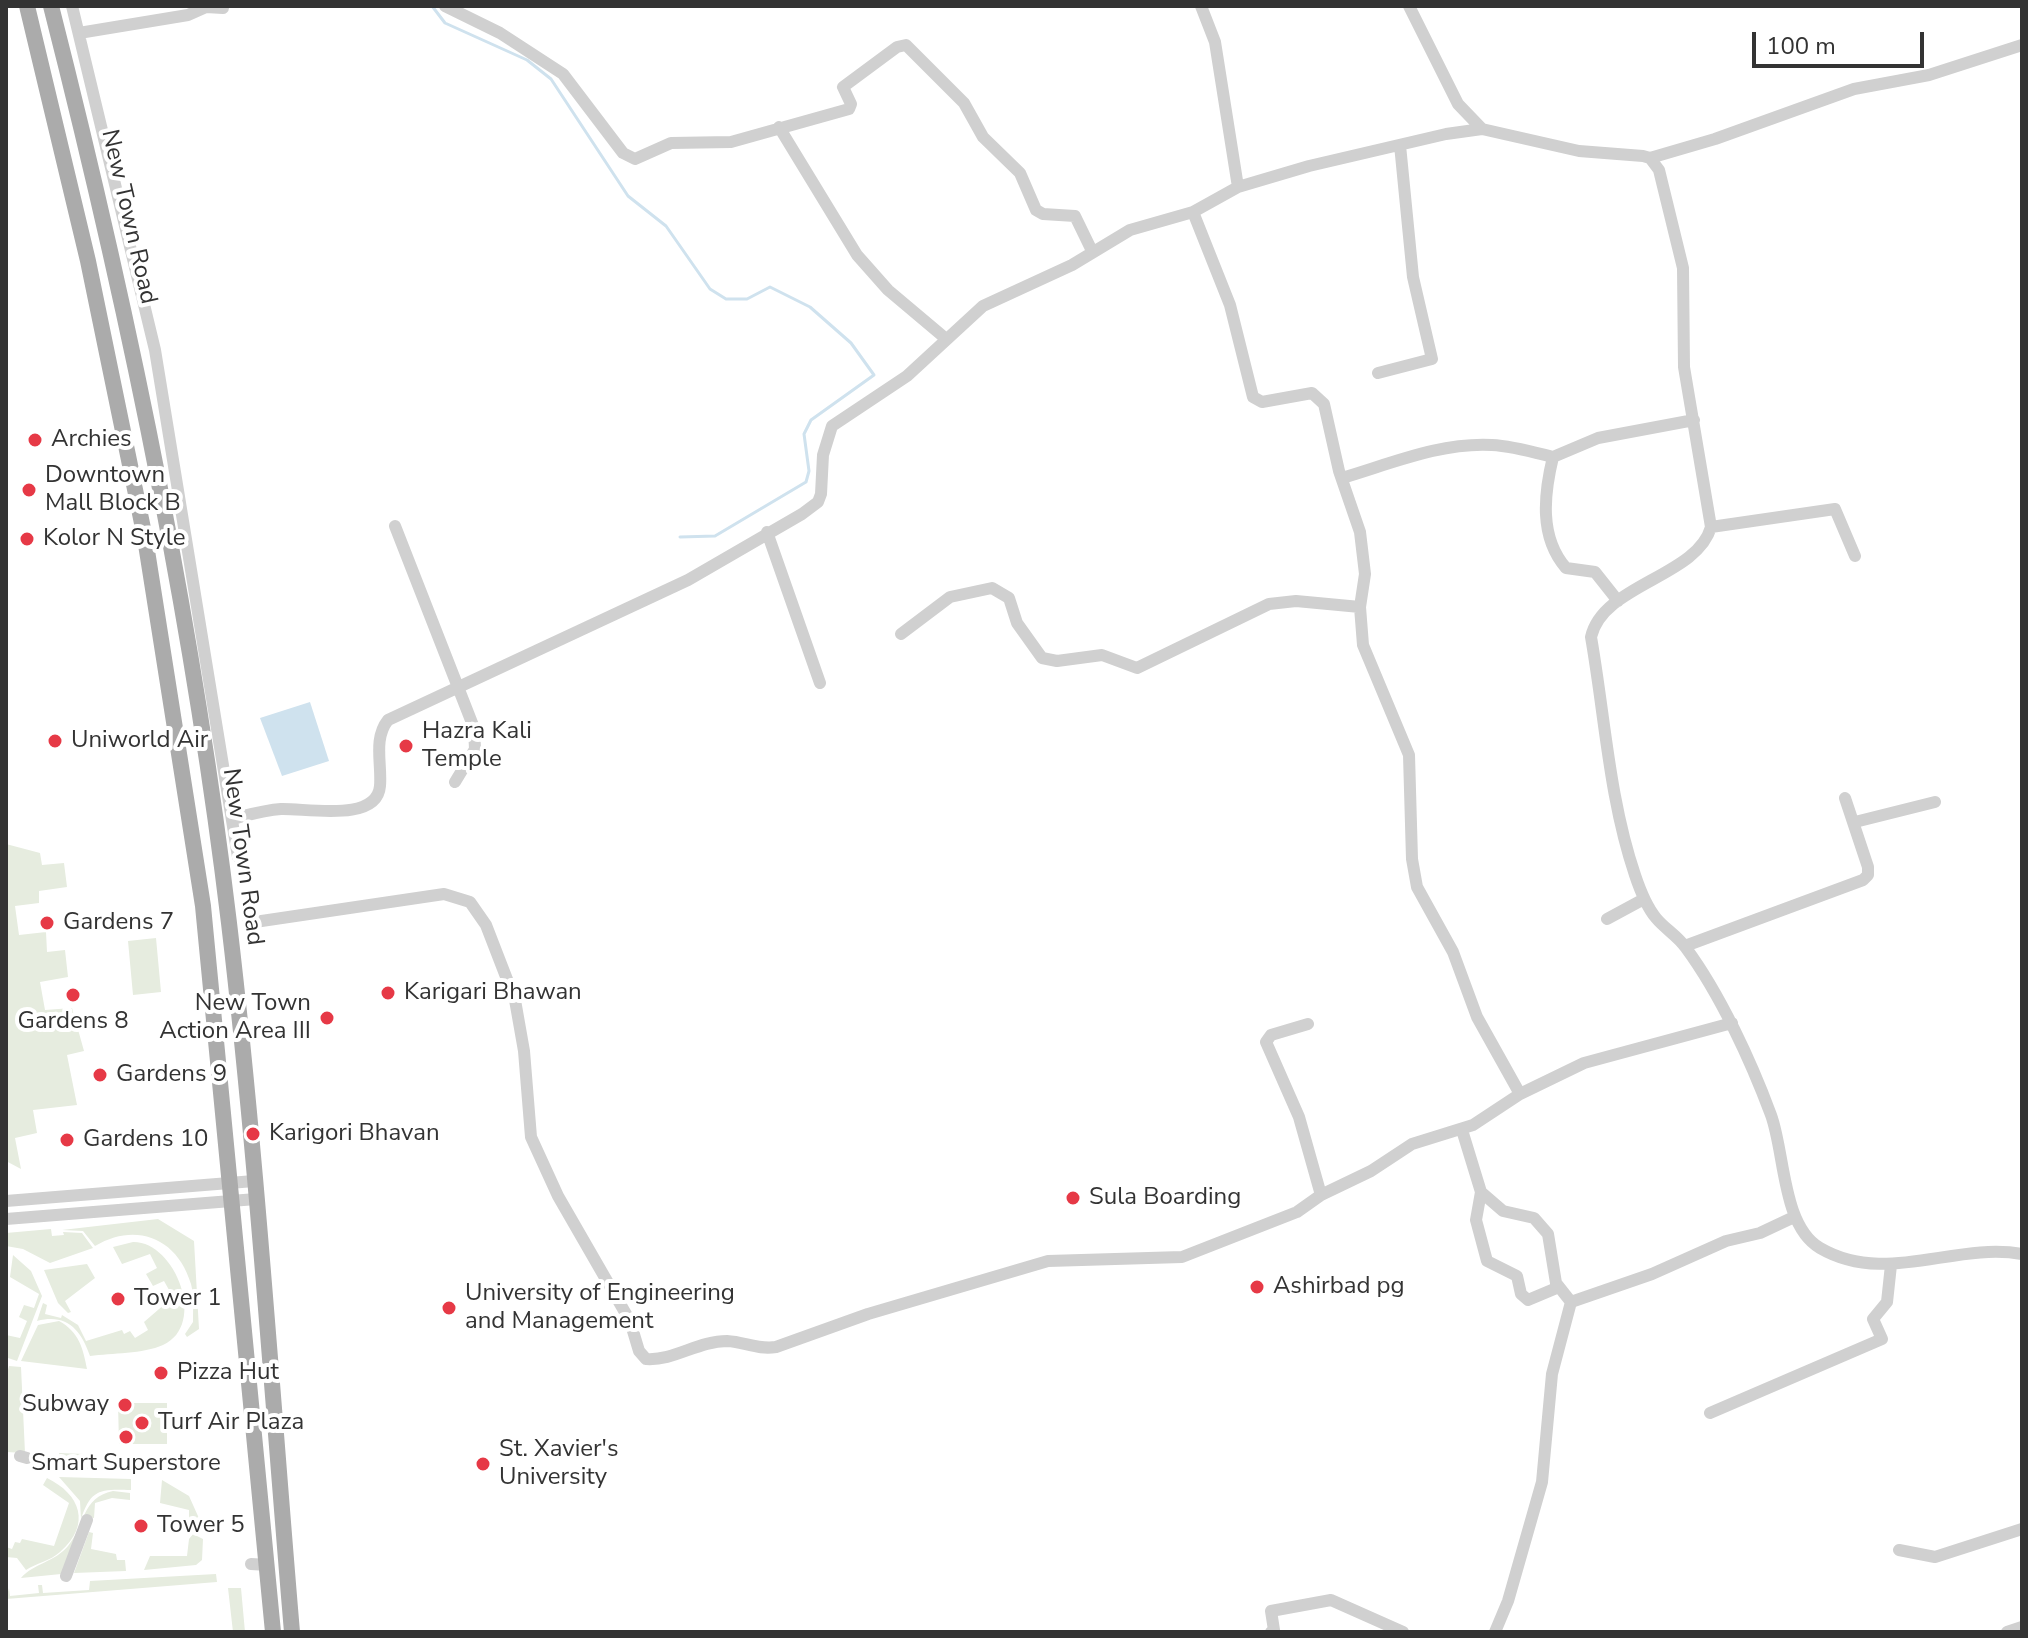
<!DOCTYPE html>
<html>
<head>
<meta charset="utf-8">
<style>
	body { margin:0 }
	#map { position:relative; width:2028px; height:1638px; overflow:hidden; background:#fff; font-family:"Nunito Sans",sans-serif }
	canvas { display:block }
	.frame { position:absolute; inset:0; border:8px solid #333; pointer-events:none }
	.scale { position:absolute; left:1752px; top:32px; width:172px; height:36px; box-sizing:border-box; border:4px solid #333; border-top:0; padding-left:10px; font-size:24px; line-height:28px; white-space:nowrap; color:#333; -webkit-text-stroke:6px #fff; paint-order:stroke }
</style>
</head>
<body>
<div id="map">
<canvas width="2028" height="1638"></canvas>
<div class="frame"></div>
<div class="scale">100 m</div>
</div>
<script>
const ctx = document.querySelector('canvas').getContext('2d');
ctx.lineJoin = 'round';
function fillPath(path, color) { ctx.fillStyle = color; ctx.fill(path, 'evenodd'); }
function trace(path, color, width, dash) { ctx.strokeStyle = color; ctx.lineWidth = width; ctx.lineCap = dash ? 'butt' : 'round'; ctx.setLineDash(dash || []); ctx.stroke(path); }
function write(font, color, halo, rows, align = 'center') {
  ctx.font = font + ' "Nunito Sans",sans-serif'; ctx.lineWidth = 8; ctx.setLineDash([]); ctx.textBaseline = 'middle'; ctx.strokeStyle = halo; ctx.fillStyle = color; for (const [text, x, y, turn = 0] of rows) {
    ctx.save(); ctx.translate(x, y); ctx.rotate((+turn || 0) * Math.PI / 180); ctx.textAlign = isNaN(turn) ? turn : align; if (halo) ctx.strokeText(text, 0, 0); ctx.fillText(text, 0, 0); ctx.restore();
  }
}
fillPath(new Path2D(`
	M 6,844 L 40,853 L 42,865 L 64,863 L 67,887 L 39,891 L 39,903 L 15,906 L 19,935 L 46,932 L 47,952 L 65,950 L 68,977 L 40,982 L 45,1010 L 72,1008 L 84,1051 L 67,1055 L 77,1105 L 33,1110 L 37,1133 L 15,1138 L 21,1169 L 6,1161 Z
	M 156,938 L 161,992 L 133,995 L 128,941 Z
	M 158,1219 L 194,1241 L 199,1329 L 187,1337 L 185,1334 L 193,1322 C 193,1310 194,1296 191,1284 C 177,1237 135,1222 95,1246 L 83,1231 L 62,1230 Z
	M 51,1229 L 52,1236 L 64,1235 L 63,1232 L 82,1233 L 93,1248 L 50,1263 L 23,1249 L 6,1246 L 6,1233 Z
	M 133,1242 C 175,1241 208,1325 163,1345 C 143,1354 112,1353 90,1356 C 81,1330 67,1313 37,1321 L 43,1303 L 47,1305 L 45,1314 L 61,1318 L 62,1315 L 78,1325 L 86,1341 L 122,1330 L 124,1334 L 130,1331 L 135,1338 L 148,1330 L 144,1322 L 173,1297 L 164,1281 L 153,1286 L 146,1274 L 157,1268 L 150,1254 L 122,1264 L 113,1247 Z
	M 13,1255 L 31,1271 L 42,1296 L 17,1361 L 8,1358 L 6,1361 L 6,1335 L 20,1338 L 27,1321 L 19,1317 L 24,1305 L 34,1308 L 39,1294 L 10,1277 Z
	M 87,1264 L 95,1278 L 65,1301 L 71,1312 L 68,1313 L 58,1303 L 44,1270 Z
	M 59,1321 C 79,1332 83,1348 87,1369 L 21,1361 L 38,1325 Z
	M 9,1366 L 21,1367 L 25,1453 L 6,1452 L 6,1377 Z
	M 118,1403 L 167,1403 L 167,1444 L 119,1444 Z
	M 59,1453 L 84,1454 L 85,1466 L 133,1469 L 74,1469 L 60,1464 Z
	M 59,1477 L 131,1479 L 131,1490 C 100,1489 91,1489 81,1519 L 80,1501 Z
	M 47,1478 C 80,1494 92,1524 60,1552 C 50,1561 37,1563 26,1570 L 17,1558 L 6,1557 L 6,1547 L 12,1549 L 15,1542 L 20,1543 L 22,1539 L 54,1546 L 69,1503 L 43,1485 Z
	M 162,1480 L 189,1496 L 202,1525 L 193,1528 L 189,1525 L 189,1510 L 160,1503 Z
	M 113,1491 L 130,1493 L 130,1500 L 112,1498 L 95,1503 L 94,1518 L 86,1516 L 61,1574 L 21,1578 C 34,1563 55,1562 68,1546 C 86,1524 81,1498 113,1491 Z
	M 89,1532 L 93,1533 L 91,1549 L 116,1554 L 117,1560 L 125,1560 L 126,1571 L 74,1573 Z
	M 193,1534 L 203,1539 L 202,1560 L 196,1565 L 144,1570 L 150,1556 L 187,1556 L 189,1539 Z
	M 216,1574 L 217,1582 L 6,1599 L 9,1588 L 10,1596 L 39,1593 L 38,1585 L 42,1585 L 43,1593 L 89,1590 L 90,1581 Z
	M 228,1588 L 241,1588 L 245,1632 L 233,1632 Z`), '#e6ecdf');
fillPath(new Path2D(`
	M 310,702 L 329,761 L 282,776 L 260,718 Z`), '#cfe2ee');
trace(new Path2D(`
	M 432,6 L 445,23 L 527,60 L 551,79 L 628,196 L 666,226 L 710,289 L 726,299 L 747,299 L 770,287 L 810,307 L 851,343 L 874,375 L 811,420 L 804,434 L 809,471 L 806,482 L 715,536 L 680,537`), '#cfe2ee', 3);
trace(new Path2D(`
	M 72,6 L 155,350 L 238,857
	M 445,6 L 500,33 L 563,74 L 623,153 L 635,159 L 671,143 L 731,142 L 849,109 L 851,104 L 843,87 L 897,47 L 906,45 L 964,103 L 983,137 L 1020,173 L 1036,210 L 1043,214 L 1075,216 L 1092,251
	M 1201,6 L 1215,42 L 1238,187
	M 1409,6 L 1458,104 L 1482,129 L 1579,151 L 1643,156 L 1650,158 L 1659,170 L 1683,268 L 1684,367 L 1711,527 C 1697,577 1603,584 1591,637 C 1605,717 1609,798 1635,875 C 1640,890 1646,906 1656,918 C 1665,929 1678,936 1686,948 C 1720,994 1751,1061 1771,1115 C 1785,1153 1782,1226 1820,1248 C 1885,1286 1954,1242 2022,1254
	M 79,33 L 188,15 L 206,7 L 223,8
	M 779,127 L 857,255 L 888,290 L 945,338
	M 1650,158 L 1715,139 L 1854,89 L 1929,75 L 2022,45
	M 1193,212 L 1230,305 L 1253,397 L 1262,402 L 1312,393 L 1324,404 L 1339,471 L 1360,532 L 1365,574 L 1360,607 L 1363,645 L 1409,755 L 1412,859 L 1417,887 L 1453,952 L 1477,1017 L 1520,1094
	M 1378,373 L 1432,359 L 1413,277 L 1400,145
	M 1342,478 C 1390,464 1441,442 1492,445 C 1512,446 1533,452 1553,457
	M 395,526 L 474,728 L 475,749 L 455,782
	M 1711,527 L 1835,509 L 1855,556
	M 767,532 L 820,683
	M 1618,601 L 1595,572 L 1566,568 C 1539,537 1544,494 1553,457 L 1598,438 L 1694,420
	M 901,634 L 950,597 L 992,588 L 1009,598 L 1017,623 L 1042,658 L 1057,661 L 1102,655 L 1137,668 L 1269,604 L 1296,601 L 1360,607
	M 232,819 C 248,815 264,810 281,809 C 306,808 377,823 380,786 C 382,764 373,739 388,720 L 688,580 L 802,514 L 818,502 L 821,494 L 823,455 L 832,426 L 907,376 L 983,306 L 1072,265 L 1130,230 L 1193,212 L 1238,187 L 1309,166 L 1446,134 L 1482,129
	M 1855,822 L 1935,802
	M 1607,919 L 1644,899
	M 248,923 L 444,894 L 470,902 L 486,925 L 515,1000 L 524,1051 L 531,1137 L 558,1196 L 630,1321 L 639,1351 L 646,1359 C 674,1361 698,1341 727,1341 C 745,1342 758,1350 776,1347 L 868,1314 L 1048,1261 L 1182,1257 L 1297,1212 L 1321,1195 L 1371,1171 L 1412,1144 L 1473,1125 L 1520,1094 L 1584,1063 L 1732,1023
	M 1685,946 L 1863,880 L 1868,875 L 1868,867 L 1845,798
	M 1308,1024 L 1271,1035 L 1266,1042 L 1299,1117 L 1321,1195
	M 1462,1130 L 1481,1192 L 1503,1211 L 1534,1218 L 1548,1234 L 1556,1283 L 1571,1302
	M 1481,1192 L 1476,1220 L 1487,1261 L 1517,1276 L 1521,1294 L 1528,1300 L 1559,1287
	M 6,1201 L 254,1181
	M 6,1219 L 256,1199
	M 1710,1413 L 1882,1339 L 1873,1319 L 1887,1302 L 1891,1265
	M 20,1456 L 27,1458
	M 1899,1550 L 1935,1557 L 2022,1529
	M 251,1564 L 268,1565
	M 66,1576 L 87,1520
	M 1271,1632 L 1274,1630 L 1271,1611 L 1331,1600 L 1403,1632
	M 1495,1632 L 1508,1601 L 1542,1482 L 1552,1374 L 1571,1302 L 1652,1274 L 1726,1241 L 1760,1233 L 1794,1217
	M 2007,1632 L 2022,1627`), '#d0d0d0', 12);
trace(new Path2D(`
	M 27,6 L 88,261 L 145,538 L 203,906 L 273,1632
	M 51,6 C 128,308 192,614 229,923 C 257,1159 272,1396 292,1632`), '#ababab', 16);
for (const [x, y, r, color] of [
	[35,440,8,"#e63946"],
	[29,490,8,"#e63946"],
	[27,539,8,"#e63946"],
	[55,741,8,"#e63946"],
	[406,746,8,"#e63946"],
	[47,923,8,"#e63946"],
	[388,993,8,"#e63946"],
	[73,995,8,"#e63946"],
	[327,1018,8,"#e63946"],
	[100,1075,8,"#e63946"],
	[253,1134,8,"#e63946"],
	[67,1140,8,"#e63946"],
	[1073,1198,8,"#e63946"],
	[1257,1287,8,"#e63946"],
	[118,1299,8,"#e63946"],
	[449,1308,8,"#e63946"],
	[161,1373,8,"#e63946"],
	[125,1405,8,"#e63946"],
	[142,1423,8,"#e63946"],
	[126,1437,8,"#e63946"],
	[483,1464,8,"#e63946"],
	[141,1526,8,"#e63946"]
]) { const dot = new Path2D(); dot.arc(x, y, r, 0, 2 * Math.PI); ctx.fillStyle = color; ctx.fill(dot); trace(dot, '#fff', 3); }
write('24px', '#333', '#fff', [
	["New Town Road",128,217,77],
	["New Town Road",242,857,82]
]);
write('24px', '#333', '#fff', [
	["Archies",51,440],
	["Downtown",45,476],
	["Mall Block B",45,504],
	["Kolor N Style",43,539],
	["Hazra Kali",422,732],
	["Temple",422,760],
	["Uniworld Air",71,741],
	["Gardens 7",63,923],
	["Karigari Bhawan",404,993],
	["New Town",311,1004,"right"],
	["Action Area III",311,1032,"right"],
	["Gardens 8",73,1022,"center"],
	["Gardens 9",116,1075],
	["Karigori Bhavan",269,1134],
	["Gardens 10",83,1140],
	["Sula Boarding",1089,1198],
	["Ashirbad pg",1273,1287],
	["University of Engineering",465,1294],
	["and Management",465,1322],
	["Tower 1",134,1299],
	["Pizza Hut",177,1373],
	["Subway",109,1405,"right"],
	["Turf Air Plaza",158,1423],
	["St. Xavier's",499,1450],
	["University",499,1478],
	["Smart Superstore",126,1464,"center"],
	["Tower 5",157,1526]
], 'left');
</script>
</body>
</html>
